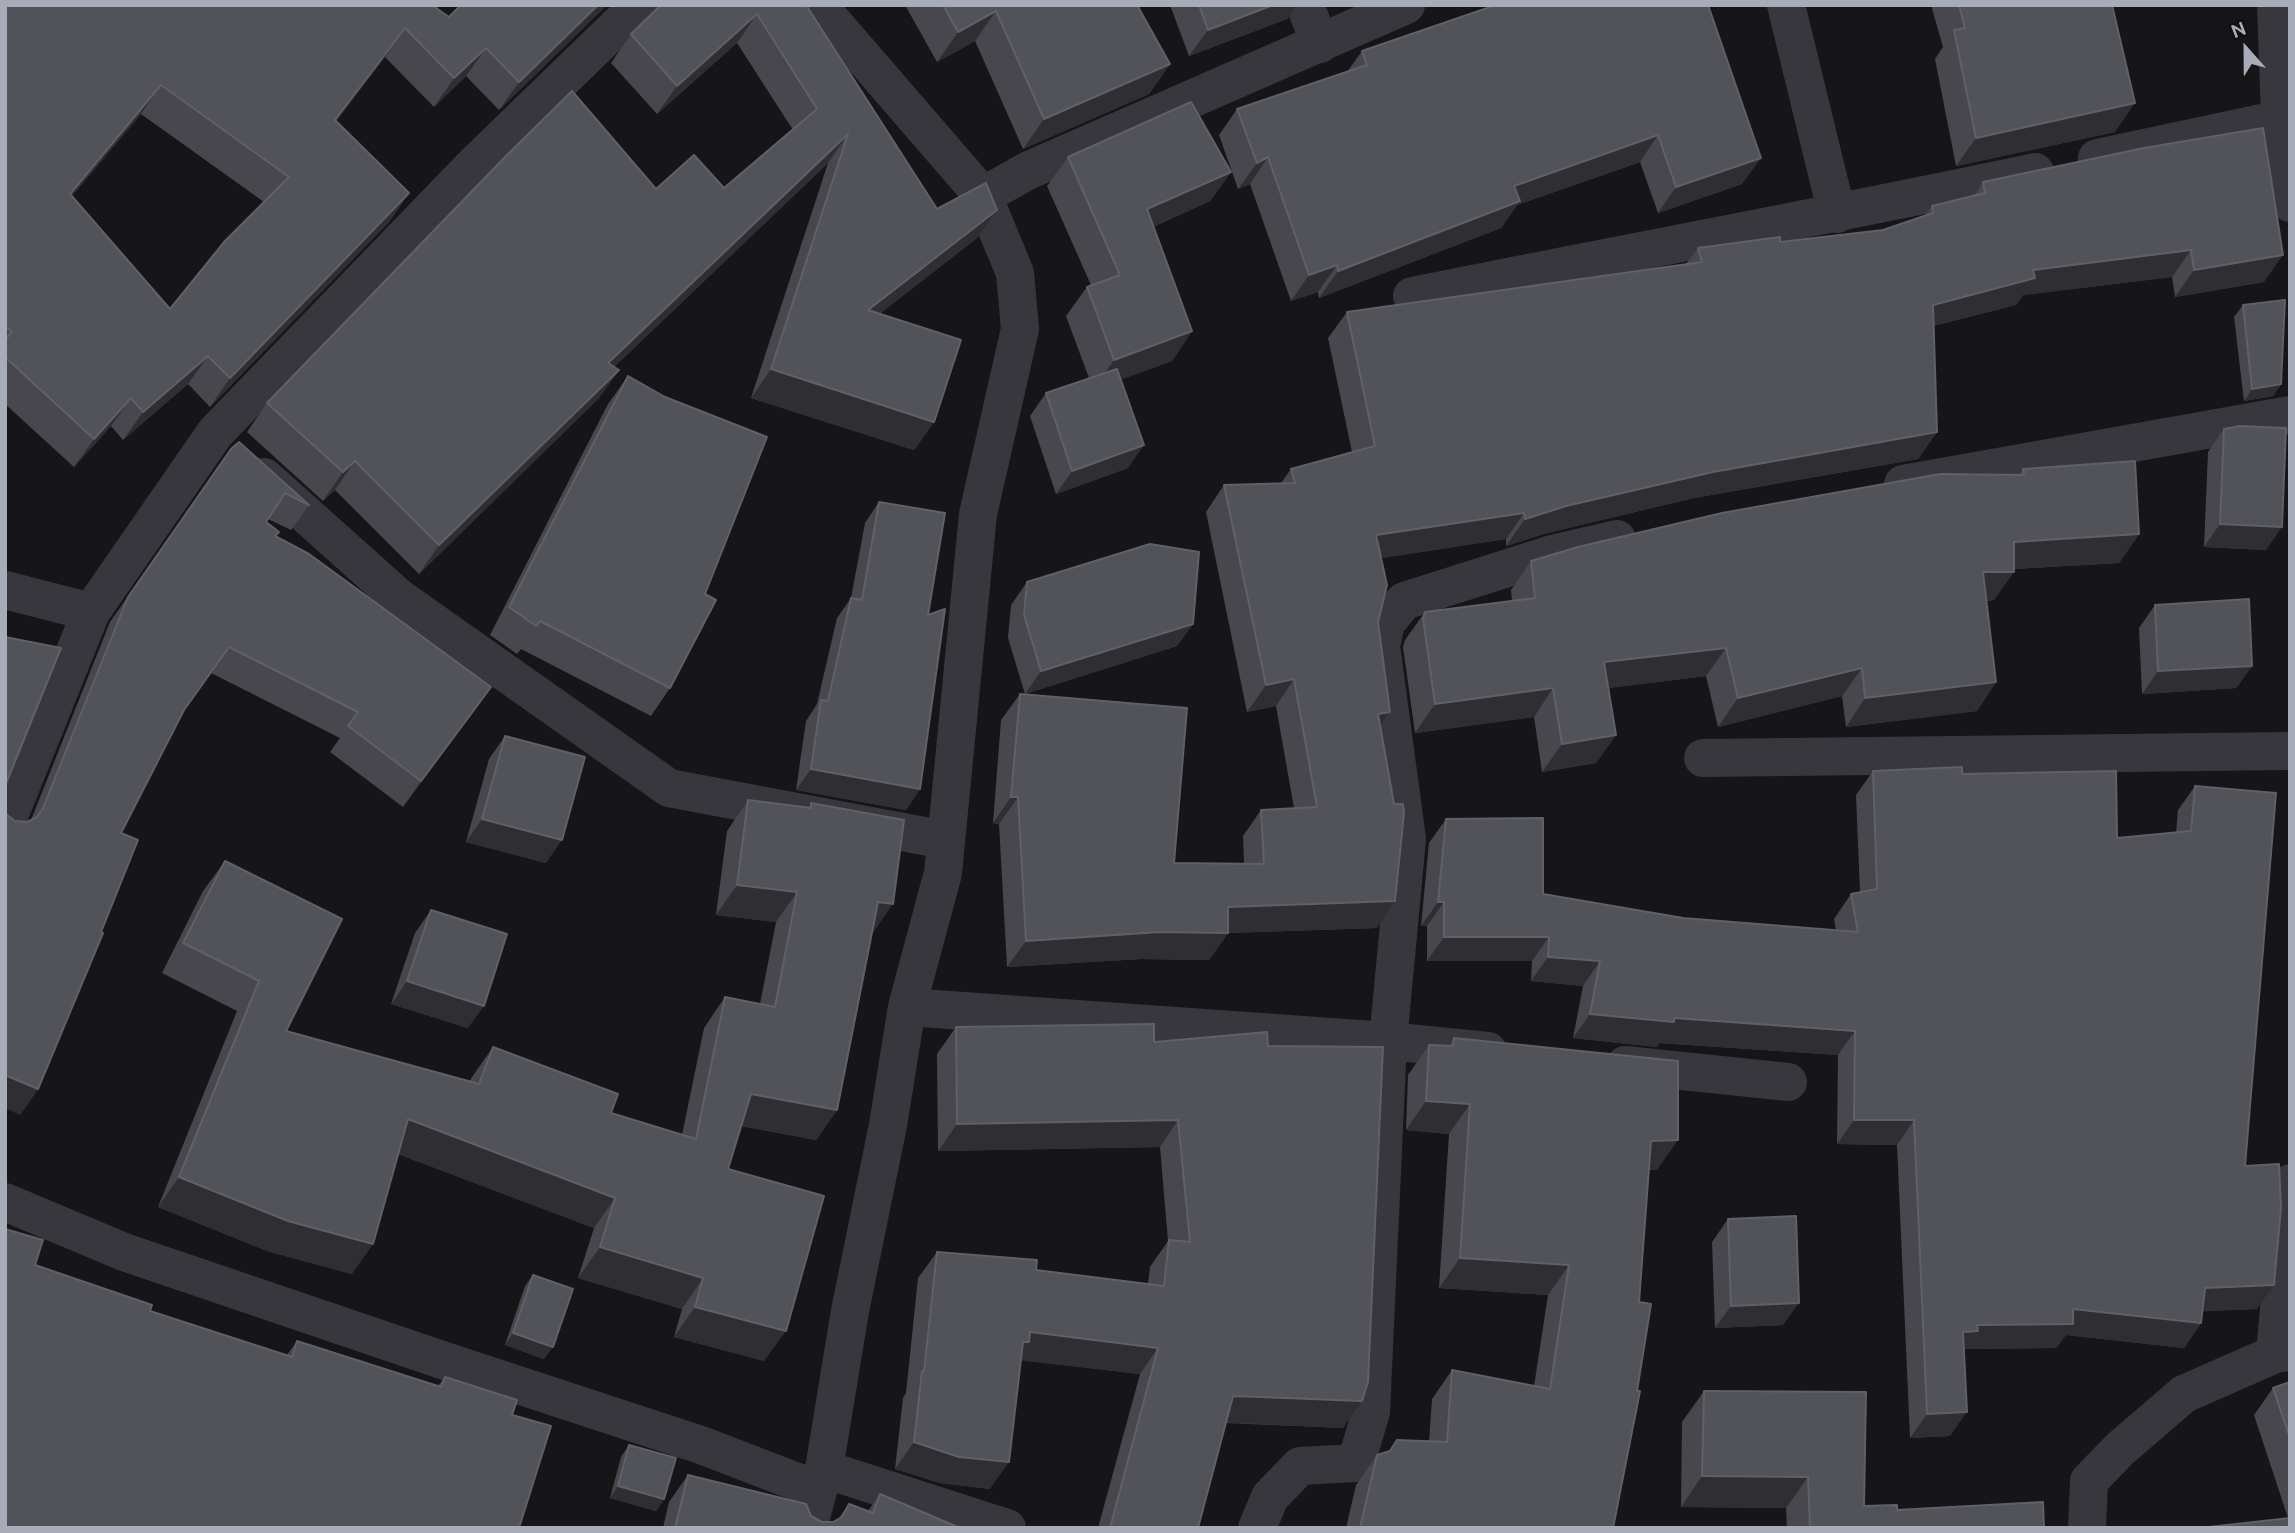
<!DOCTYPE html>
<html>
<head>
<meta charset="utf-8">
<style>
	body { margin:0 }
	#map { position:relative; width:2295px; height:1533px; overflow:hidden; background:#161618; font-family:Ubuntu,sans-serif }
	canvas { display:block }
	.frame { position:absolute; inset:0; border:7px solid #a8abb8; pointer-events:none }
	.north { position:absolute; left:2211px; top:14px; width:70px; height:70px; -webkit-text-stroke:5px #111113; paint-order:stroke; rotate:339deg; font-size:19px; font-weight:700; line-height:28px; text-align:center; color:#a8abb8 }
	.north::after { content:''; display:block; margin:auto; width:24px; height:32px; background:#a8abb8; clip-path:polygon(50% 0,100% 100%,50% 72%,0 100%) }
</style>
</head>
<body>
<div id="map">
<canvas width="2295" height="1533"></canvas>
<div class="frame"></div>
<div class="north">N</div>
</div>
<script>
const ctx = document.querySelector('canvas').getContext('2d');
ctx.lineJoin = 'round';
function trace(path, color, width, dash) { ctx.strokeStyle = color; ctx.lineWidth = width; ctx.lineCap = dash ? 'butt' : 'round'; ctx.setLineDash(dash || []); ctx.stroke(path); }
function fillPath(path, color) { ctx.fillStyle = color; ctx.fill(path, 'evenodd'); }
trace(new Path2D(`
	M 1305,5 L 1320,44
	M 1786,5 L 1837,214
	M 2276,5 L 2280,119 L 2290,203
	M 2097,158 L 2280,119
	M 983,196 L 1027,171 L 1406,5
	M 1412,296 C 1620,254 1828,216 2035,172
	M 264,477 L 398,597 L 669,788 L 945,840
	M 1903,484 L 2290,415
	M 5,590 L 91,612
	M 1703,758 L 2290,751
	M 5,826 L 91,612 L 215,433 L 471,168 L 639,5
	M 907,1007 L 1388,1041 L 1488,1051
	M 1625,1065 L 1788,1082
	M 5,1202 L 124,1252 L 445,1361 L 701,1445 L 818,1490
	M 2275,1354 L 2290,1183
	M 824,1469 L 1007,1528
	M 808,1528 L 824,1469 L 850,1311 L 888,1125 L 907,1007 L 943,873 L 978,514 L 1020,329 L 1015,273 L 983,196 L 818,5
	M 1257,1528 L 1270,1497 L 1300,1466 L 1356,1463 L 1371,1412 L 1388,1041 L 1407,839 L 1381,646 L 1386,623 L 1404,601 L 1552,554 L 1617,539
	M 2087,1528 L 2089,1481 L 2120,1449 L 2184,1394 L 2275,1354 L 2290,1352`), '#37373d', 38);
fillPath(new Path2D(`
	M 5,5 L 449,17 L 461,5 L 607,5 L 499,110 L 466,76 L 434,107 L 385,57 L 336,121 L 409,193 L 389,222 L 210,407 L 188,384 L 123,440 L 111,426 L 74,467 L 5,404 ZM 141,114 L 264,202 L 170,309 L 72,196 Z
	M 806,5 L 937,209 L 977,238 L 879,314 L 934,422 L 914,450 L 751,398 L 828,163 L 614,367 L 619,370 L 599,398 L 419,574 L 335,490 L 323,501 L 247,432 L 267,403 L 656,189 L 724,188 L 793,130 L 737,43 L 657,114 L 611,63 L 631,34 Z
	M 905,5 L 1137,5 L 1170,64 L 1149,94 L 1023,149 L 975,41 L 937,62 Z
	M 1170,5 L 1297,5 L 1287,19 L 1189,56 Z
	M 1496,5 L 1742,184 L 1658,213 L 1640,162 L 1517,205 L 1501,228 L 1319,298 L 1318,292 L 1291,301 L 1250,184 L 1238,189 L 1219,135 L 1237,109 L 1347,72 L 1362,51 Z
	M 1931,5 L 2112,5 L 2115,132 L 1956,166 L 1935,59 L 1943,47 Z
	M 2144,148 L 2264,282 L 2175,297 L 2172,277 L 2023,295 L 2016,305 L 1933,326 L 1937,432 L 1918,459 L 1694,498 L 1547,533 L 1506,546 L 1506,539 L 1381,558 L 1378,622 L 1390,712 L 1380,726 L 1377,928 L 1228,933 L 1209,960 L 1141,959 L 1007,967 L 999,824 L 993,823 L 1001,720 L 1020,694 L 1174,863 L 1244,864 L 1243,836 L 1261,810 L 1294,808 L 1276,706 L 1247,712 L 1206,512 L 1224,485 L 1281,483 L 1291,469 L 1352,452 L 1328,338 L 1347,312 L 1686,264 L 1698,248 L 1780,242 L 1883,230 L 1925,215 L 1932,206 L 1974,196 L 1983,182 Z
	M 1068,157 L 1231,172 L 1210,201 L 1153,227 L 1192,331 L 1172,361 L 1121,379 L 1128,468 L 1056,494 L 1030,416 L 1046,393 L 1089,378 L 1066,316 L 1087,287 L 1091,285 L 1047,186 Z
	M 2243,305 L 2281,384 L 2273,396 L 2244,401 L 2234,317 Z
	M 628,376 L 705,594 L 670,688 L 651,716 L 521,649 L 517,654 L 490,635 L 608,404 Z
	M 2224,429 L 2266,550 L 2204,547 L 2208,452 Z
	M 231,449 L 309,505 L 291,530 L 268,519 L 266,522 L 279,532 L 276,537 L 491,687 L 403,807 L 330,752 L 340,738 L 211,673 L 183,712 L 121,833 L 38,1089 L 20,1115 L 6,814 L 15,821 L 27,822 L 31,820 L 110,622 Z
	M 2023,469 L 2139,534 L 2119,563 L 2014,569 L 1994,600 L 1986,601 L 1996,682 L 1977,711 L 1846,727 L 1842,696 L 1718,727 L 1706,676 L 1608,688 L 1616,735 L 1596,763 L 1542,772 L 1534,717 L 1415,733 L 1403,647 L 1405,640 L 1425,612 L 1512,601 L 1511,590 L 1531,561 L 2019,475 Z
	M 879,502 L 928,615 L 920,789 L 906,810 L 796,790 L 806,721 L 817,704 L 837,618 L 851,598 L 865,523 Z
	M 1027,582 L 1193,624 L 1177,646 L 1025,694 L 1008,638 L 1011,605 Z
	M 2155,605 L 2252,666 L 2236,688 L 2142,694 L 2139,628 Z
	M 505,736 L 546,863 L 466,842 L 489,759 Z
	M 1873,771 L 1962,774 L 2117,838 L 2176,833 L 2178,810 L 2195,786 L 2245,1166 L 2257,1309 L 2203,1311 L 2201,1323 L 2184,1348 L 2066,1335 L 2056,1348 L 1965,1349 L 1950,1436 L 1910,1438 L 1897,1145 L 1837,1144 L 1838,1055 L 1659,1043 L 1657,1047 L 1573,1038 L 1583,986 L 1531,981 L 1532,961 L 1427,961 L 1427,926 L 1421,926 L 1429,843 L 1446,819 L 1543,894 L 1683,918 L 1836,931 L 1834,919 L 1851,894 L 1860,892 L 1856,795 Z
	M 748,800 L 808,808 L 811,803 L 872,934 L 837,1110 L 816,1140 L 741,1126 L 728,1169 L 764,1361 L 674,1337 L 682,1309 L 578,1278 L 594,1228 L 398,1154 L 352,1274 L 267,1251 L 158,1207 L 237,1011 L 162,973 L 203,891 L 225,861 L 286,1031 L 470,1081 L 472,1077 L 493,1047 L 611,1113 L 682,1135 L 704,1028 L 725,997 L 760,1004 L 776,922 L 716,915 L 727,831 Z
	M 431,910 L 468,1028 L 391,1004 L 415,933 Z
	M 956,1027 L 1154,1042 L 1268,1046 L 1343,1428 L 1226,1423 L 1198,1528 L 1098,1528 L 1140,1374 L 1021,1360 L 990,1489 L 940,1483 L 895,1469 L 903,1398 L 906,1393 L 918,1278 L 937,1252 L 1036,1270 L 1148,1284 L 1150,1267 L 1168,1241 L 1160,1147 L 938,1151 L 937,1054 Z
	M 1454,1038 L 1657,1170 L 1649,1170 L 1613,1528 L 1346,1528 L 1356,1485 L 1377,1455 L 1429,1442 L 1432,1399 L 1452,1370 L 1534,1386 L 1548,1295 L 1439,1288 L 1449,1134 L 1406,1130 L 1408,1075 L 1429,1045 L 1449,1046 Z
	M 1728,1219 L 1783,1325 L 1715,1328 L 1712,1242 Z
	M 35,1265 L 150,1311 L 287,1355 L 297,1341 L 438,1386 L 445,1377 L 512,1415 L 519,1528 Z
	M 533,1275 L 544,1359 L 505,1345 L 525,1286 Z
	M 2290,1382 L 2290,1528 L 2288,1518 L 2254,1415 L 2273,1388 Z
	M 1704,1391 L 1864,1506 L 2044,1528 L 1787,1528 L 1786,1508 L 1681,1507 L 1682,1422 Z
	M 629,1445 L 664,1499 L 656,1511 L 610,1498 L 621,1457 Z
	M 688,1475 L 811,1516 L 822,1522 L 833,1522 L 838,1519 L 849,1504 L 868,1511 L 880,1494 L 960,1528 L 663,1528 L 669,1502 Z`), '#47474d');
fillPath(new Path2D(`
	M 598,5 L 607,5 L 499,110 L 519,82 Z
	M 1273,5 L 1297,5 L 1287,19 L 1189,56 L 1208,30 Z
	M 996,11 L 975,41 L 937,62 L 958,32 Z
	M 757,14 L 737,43 L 657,114 L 677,86 Z
	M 405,28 L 385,57 L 315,149 L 335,120 Z
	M 486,48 L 466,76 L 434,107 L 454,78 Z
	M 1170,64 L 1149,94 L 1023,149 L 1044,119 Z
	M 161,85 L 141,114 L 50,222 L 70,194 Z
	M 2135,103 L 2115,132 L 1956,166 L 1976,138 Z
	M 848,134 L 828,163 L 588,392 L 608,363 Z
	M 1658,135 L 1640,162 L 1517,205 L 1501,228 L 1319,298 L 1338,271 L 1514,186 Z
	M 1268,157 L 1250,184 L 1238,189 L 1257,163 Z
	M 1761,158 L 1742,184 L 1658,213 L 1676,187 Z
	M 1231,172 L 1210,201 L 1126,239 L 1147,209 Z
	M 409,193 L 389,222 L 210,407 L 230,378 Z
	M 997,210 L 977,238 L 848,339 L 868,310 Z
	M 2191,250 L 2172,277 L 2023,295 L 2016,305 L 1914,331 L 1933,305 L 2033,270 Z
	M 2283,255 L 2264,282 L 2175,297 L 2194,270 Z
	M 1337,265 L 1318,292 L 1291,301 L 1309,275 Z
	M 1192,331 L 1172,361 L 1093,390 L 1114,360 Z
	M 208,356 L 188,384 L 123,440 L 143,412 Z
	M 771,369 L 934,422 L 914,450 L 751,398 Z
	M 619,370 L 599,398 L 419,574 L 439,545 Z
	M 2281,384 L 2273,396 L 2244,401 L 2252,389 Z
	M 131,398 L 111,426 L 74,467 L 94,439 Z
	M 1937,432 L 1918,459 L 1694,498 L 1547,533 L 1506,546 L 1525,519 L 1566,506 L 1713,472 Z
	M 1144,445 L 1128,468 L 1056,494 L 1072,471 Z
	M 355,461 L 335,490 L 323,501 L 343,472 Z
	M 1524,513 L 1506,539 L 1358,562 L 1376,535 Z
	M 2220,524 L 2282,527 L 2266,550 L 2204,547 Z
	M 2139,534 L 2119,563 L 1994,570 L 2014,542 Z
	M 1983,572 L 2014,572 L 1994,600 L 1963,601 Z
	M 1193,624 L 1177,646 L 1025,694 L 1041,671 Z
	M 1726,648 L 1706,676 L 1584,691 L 1604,662 Z
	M 2252,666 L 2236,688 L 2142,694 L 2158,671 Z
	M 1862,668 L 1842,696 L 1718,727 L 1738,698 Z
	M 1294,679 L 1276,706 L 1247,712 L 1266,685 Z
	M 1996,682 L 1977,711 L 1846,727 L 1865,698 Z
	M 491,687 L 473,713 L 403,807 L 421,781 Z
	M 1553,688 L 1534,717 L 1415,733 L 1435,704 Z
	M 1390,712 L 1371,739 L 1378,714 Z
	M 1616,735 L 1596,763 L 1542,772 L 1562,744 Z
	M 811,769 L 920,789 L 906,810 L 796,790 Z
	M 1011,797 L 1018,797 L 999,824 L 993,823 Z
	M 482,819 L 562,840 L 546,863 L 466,842 Z
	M 737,885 L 797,892 L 776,922 L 716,915 Z
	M 1395,901 L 1377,928 L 1228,933 L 1209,960 L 1141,959 L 1007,967 L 1026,941 L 1228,907 Z
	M 878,902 L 893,904 L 872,934 L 857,932 Z
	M 1438,902 L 1444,902 L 1427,926 L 1421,926 Z
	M 1444,937 L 1549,937 L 1532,961 L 1427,961 Z
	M 1548,957 L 1600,961 L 1583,986 L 1531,981 Z
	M 407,981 L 484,1006 L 468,1028 L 391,1004 Z
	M 1590,1014 L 1674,1018 L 1855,1031 L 1838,1055 L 1659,1043 L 1657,1047 L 1573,1038 Z
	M 5,1075 L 38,1089 L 20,1115 L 5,1108 Z
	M 751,1094 L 837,1110 L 816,1140 L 730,1124 Z
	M 1426,1101 L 1470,1104 L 1449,1134 L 1406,1130 Z
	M 408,1119 L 615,1198 L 594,1228 L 387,1150 Z
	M 1178,1120 L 1160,1147 L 938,1151 L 957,1124 Z
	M 1854,1120 L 1914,1120 L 1897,1145 L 1837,1144 Z
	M 1678,1140 L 1657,1170 L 1630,1170 L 1651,1141 Z
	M 179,1177 L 373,1244 L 352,1274 L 267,1251 L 158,1207 Z
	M 600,1247 L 703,1278 L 682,1309 L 578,1278 Z
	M 1460,1258 L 1569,1265 L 1548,1295 L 1439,1288 Z
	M 2274,1285 L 2257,1309 L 2188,1312 L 2205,1288 Z
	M 1799,1303 L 1783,1325 L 1715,1328 L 1731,1306 Z
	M 695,1307 L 786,1331 L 764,1361 L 674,1337 Z
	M 2073,1309 L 2201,1323 L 2184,1348 L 2066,1335 L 2056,1348 L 1965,1349 L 1961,1355 L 1963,1332 L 1977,1325 Z
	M 1030,1332 L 1158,1348 L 1140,1374 L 1017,1360 L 1004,1369 Z
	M 513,1333 L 553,1347 L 544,1359 L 505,1345 Z
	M 1233,1396 L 1362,1401 L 1343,1428 L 1214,1422 Z
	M 1967,1412 L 1950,1436 L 1910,1438 L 1927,1414 Z
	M 914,1442 L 1009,1462 L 990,1489 L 940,1483 L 895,1469 Z
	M 1702,1476 L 1808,1477 L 1786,1508 L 1681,1507 Z
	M 618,1486 L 664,1499 L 656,1511 L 610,1498 Z`), '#2f2f33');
const building = new Path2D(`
	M 5,5 L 432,5 L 449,17 L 461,5 L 598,5 L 519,82 L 486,48 L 454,78 L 405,28 L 335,120 L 409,193 L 230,378 L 208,356 L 143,412 L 131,398 L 94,439 L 5,357 L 5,340 L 12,332 L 5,326 ZM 161,85 L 289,177 L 225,241 L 170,309 L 70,194 Z
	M 661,5 L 806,5 L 937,209 L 986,183 L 997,210 L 868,310 L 961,340 L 934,422 L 771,369 L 848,134 L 608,363 L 619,370 L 439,545 L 355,461 L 343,472 L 267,403 L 507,155 L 572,91 L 656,189 L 694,155 L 724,188 L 817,109 L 757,14 L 677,86 L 631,34 Z
	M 943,5 L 1137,5 L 1170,64 L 1044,119 L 996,11 L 958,32 Z
	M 1199,5 L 1273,5 L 1208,30 Z
	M 1496,5 L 1708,5 L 1761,158 L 1676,187 L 1658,135 L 1514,186 L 1520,201 L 1338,271 L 1337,265 L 1309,275 L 1268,157 L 1257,163 L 1237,109 L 1367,65 L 1362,51 Z
	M 1959,5 L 2112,5 L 2135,103 L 1976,138 L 1954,30 L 1965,28 Z
	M 1191,102 L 1231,172 L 1147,209 L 1192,331 L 1114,360 L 1087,287 L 1120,275 L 1068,157 Z
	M 2263,128 L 2283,255 L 2194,270 L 2191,250 L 2033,270 L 2035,278 L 1933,305 L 1937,432 L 1713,472 L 1566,506 L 1525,519 L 1524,513 L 1376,535 L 1387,585 L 1378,622 L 1390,712 L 1378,714 L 1394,804 L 1403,804 L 1404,813 L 1395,901 L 1228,907 L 1228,933 L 1160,932 L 1026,941 L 1018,797 L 1011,797 L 1020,694 L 1187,708 L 1174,863 L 1264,864 L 1261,810 L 1317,807 L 1294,679 L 1266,685 L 1224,485 L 1295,483 L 1291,469 L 1375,446 L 1347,312 L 1702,262 L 1698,248 L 1780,237 L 1780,242 L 1883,230 L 1933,213 L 1932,206 L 1985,193 L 1983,182 L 2144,148 Z
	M 2285,300 L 2281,384 L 2252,389 L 2243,305 Z
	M 1117,369 L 1144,445 L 1072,471 L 1046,393 Z
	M 628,376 L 665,397 L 767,437 L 705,594 L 716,600 L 670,688 L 540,621 L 536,626 L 509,607 Z
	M 2240,426 L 2286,428 L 2282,527 L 2220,524 L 2224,429 Z
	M 239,442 L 309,505 L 285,493 L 266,522 L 279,532 L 275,536 L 309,554 L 491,687 L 421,781 L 348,726 L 358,712 L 229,647 L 184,710 L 121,833 L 138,840 L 101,932 L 103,933 L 38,1089 L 5,1075 L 5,812 L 6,814 L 15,821 L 27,822 L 37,817 L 43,808 L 128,597 L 231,449 Z
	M 2135,461 L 2139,534 L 2014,542 L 2014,572 L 1983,572 L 1996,682 L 1865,698 L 1862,668 L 1738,698 L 1726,648 L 1604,662 L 1616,735 L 1562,744 L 1553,688 L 1435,704 L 1423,618 L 1425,612 L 1535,598 L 1531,561 L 1578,547 L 1722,513 L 1940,474 L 2024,475 L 2023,469 Z
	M 879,502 L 945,513 L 928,615 L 945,609 L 920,789 L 811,769 L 821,700 L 828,701 L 851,598 L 862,600 Z
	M 1150,544 L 1199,552 L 1193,624 L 1041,671 L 1024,615 L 1027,582 Z
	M 2249,599 L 2252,666 L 2158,671 L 2155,605 Z
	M 5,637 L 61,648 L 5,786 Z
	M 505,736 L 585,757 L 562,840 L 482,819 Z
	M 1962,767 L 1962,774 L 2116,771 L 2117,838 L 2191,831 L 2195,786 L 2276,793 L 2245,1166 L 2279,1164 L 2281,1208 L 2274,1285 L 2205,1288 L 2201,1323 L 2073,1309 L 2073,1324 L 1977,1325 L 1978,1331 L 1963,1332 L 1967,1412 L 1927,1414 L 1914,1120 L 1854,1120 L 1855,1031 L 1674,1018 L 1674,1022 L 1590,1014 L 1600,961 L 1548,957 L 1549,937 L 1444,937 L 1444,902 L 1438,902 L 1446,819 L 1543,818 L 1543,894 L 1683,918 L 1858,932 L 1851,894 L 1877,889 L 1873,771 Z
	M 748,800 L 811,808 L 811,803 L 904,820 L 893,904 L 878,902 L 837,1110 L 751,1094 L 728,1169 L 824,1196 L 786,1331 L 695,1307 L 703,1278 L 600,1247 L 615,1198 L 408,1119 L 373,1244 L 288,1221 L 179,1177 L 259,981 L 183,943 L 225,861 L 342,919 L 286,1031 L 479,1084 L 493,1047 L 618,1094 L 611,1113 L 696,1139 L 725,997 L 775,1007 L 797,892 L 737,885 Z
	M 431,910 L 507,934 L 484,1006 L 407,981 Z
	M 1154,1024 L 1154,1042 L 1267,1032 L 1268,1046 L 1383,1047 L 1368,1382 L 1362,1401 L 1233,1396 L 1198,1528 L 1110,1528 L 1158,1348 L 1030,1332 L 1029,1342 L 1023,1342 L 1009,1462 L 959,1457 L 914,1442 L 922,1371 L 924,1371 L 937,1252 L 1037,1260 L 1036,1270 L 1164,1286 L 1169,1240 L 1190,1242 L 1178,1120 L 957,1124 L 956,1027 Z
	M 1454,1038 L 1678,1061 L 1678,1140 L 1651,1141 L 1639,1302 L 1651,1304 L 1637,1391 L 1640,1391 L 1613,1528 L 1360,1528 L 1377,1455 L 1390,1451 L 1397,1440 L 1447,1442 L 1452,1370 L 1550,1389 L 1569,1265 L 1460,1258 L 1470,1104 L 1426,1101 L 1429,1045 L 1453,1046 Z
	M 1796,1216 L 1799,1303 L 1731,1306 L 1728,1219 Z
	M 5,1229 L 43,1240 L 35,1265 L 152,1305 L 150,1311 L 292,1357 L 297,1341 L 441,1387 L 445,1377 L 517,1400 L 512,1415 L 551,1426 L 519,1528 L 5,1528 Z
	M 533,1275 L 573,1289 L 553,1347 L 513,1333 Z
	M 2290,1382 L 2290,1438 L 2273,1388 Z
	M 1704,1391 L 1866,1392 L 1864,1506 L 1897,1505 L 1897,1510 L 2043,1502 L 2044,1528 L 1810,1528 L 1808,1477 L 1702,1476 Z
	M 629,1445 L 676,1458 L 664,1499 L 618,1486 Z
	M 688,1475 L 806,1504 L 811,1516 L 822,1522 L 833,1522 L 842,1517 L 849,1504 L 873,1513 L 880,1494 L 960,1528 L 675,1528 Z
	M 2290,1518 L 2290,1528 L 2200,1528 Z`);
fillPath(building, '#525259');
trace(building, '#5f6068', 2);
</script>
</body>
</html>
